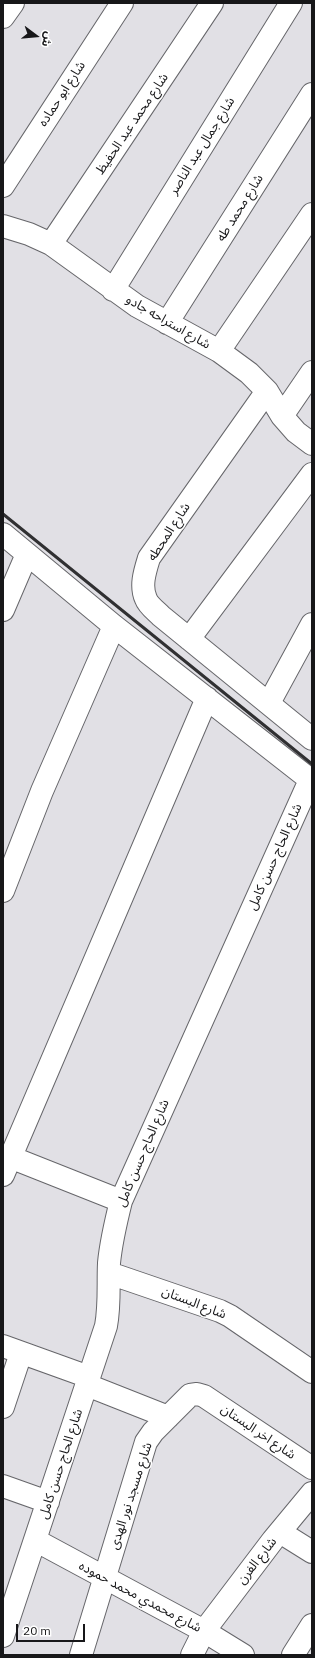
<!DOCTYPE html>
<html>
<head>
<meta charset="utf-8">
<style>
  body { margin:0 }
  #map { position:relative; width:315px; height:1658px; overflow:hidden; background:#e1e0e5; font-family:"IBM Plex Sans","Noto Sans Arabic",sans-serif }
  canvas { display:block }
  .frame { position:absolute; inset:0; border:4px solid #171719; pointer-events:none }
  .north { position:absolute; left:16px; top:16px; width:40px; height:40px; -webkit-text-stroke:3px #fff; paint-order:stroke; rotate:106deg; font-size:11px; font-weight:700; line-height:16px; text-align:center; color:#171719 }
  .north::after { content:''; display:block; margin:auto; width:14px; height:18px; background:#171719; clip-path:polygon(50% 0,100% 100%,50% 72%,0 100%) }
  .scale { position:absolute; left:16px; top:1624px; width:69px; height:18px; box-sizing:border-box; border:2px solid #171719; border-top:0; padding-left:5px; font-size:12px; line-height:14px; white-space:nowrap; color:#171719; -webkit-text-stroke:3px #fff; paint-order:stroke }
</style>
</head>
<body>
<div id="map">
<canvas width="315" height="1658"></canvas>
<div class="frame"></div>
<div class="north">ش</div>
<div class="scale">20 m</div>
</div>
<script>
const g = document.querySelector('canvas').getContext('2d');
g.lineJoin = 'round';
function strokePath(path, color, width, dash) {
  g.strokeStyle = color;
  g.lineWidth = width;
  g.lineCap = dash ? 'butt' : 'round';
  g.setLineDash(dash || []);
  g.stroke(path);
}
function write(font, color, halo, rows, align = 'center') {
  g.font = font + ' "IBM Plex Sans","Noto Sans Arabic",sans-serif';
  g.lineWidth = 3;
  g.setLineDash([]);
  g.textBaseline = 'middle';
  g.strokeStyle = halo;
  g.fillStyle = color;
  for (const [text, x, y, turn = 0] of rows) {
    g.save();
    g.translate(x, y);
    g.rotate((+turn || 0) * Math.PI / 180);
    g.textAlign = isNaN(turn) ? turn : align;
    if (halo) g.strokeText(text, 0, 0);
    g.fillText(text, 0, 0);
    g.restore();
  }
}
const minor = new Path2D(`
  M3,17L13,3
  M3,186L122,3
  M3,226L29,234L51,244L137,306L219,351L249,373L267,391L282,416L296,432L312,444
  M51,244L212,3
  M113,290L291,3
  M167,323L312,94
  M219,351L312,214
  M267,391L149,558C145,571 140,586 146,599C148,605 156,611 161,616L312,739
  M282,416L312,372
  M3,534L114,626L312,781
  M3,610L27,554
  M189,639L312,474
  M269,703L312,624
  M3,891L42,791L114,626
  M10,1157L121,1201
  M3,1175L207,698
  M109,1273L220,1311L230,1316L312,1372
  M3,1346L89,1377
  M87,1385L168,1417
  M3,1407L21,1353
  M3,1486L48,1502
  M280,1532L312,1552
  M35,1540L204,1631L243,1655
  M3,1636L106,1326C110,1305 108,1284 109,1263C111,1242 116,1221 121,1201L310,780
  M81,1655L146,1442L153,1432L190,1395L197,1394L204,1396L312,1468
  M192,1655L204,1631L273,1540L312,1493
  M293,1655L312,1625`);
strokePath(minor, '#66666a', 24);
strokePath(minor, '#fff', 22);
strokePath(new Path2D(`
  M3,514L312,764`), '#303032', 3);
write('13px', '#171719', '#fff', [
  ["شارع ابو حماده",62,94,-57],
  ["شارع محمد عبد الحفيظ",132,124,-56],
  ["شارع جمال عبد الناصر",202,146,-58],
  ["شارع محمد طه",240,208,-58],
  ["شارع استراحه جادو",168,322,30],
  ["شارع المحطه",169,532,-57],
  ["شارع الحاج حسن كامل",275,857,-66],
  ["شارع الحاج حسن كامل",143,1153,-67],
  ["شارع البستان",194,1303,21],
  ["شارع اخر البستان",258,1432,34],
  ["شارع الحاج حسن كامل",61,1464,-72],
  ["شارع مسجد نور الهدى",131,1496,-72],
  ["شارع الفرن",257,1561,-52],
  ["شارع محمدي محمد حموده",140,1597,28]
]);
</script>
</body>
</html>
